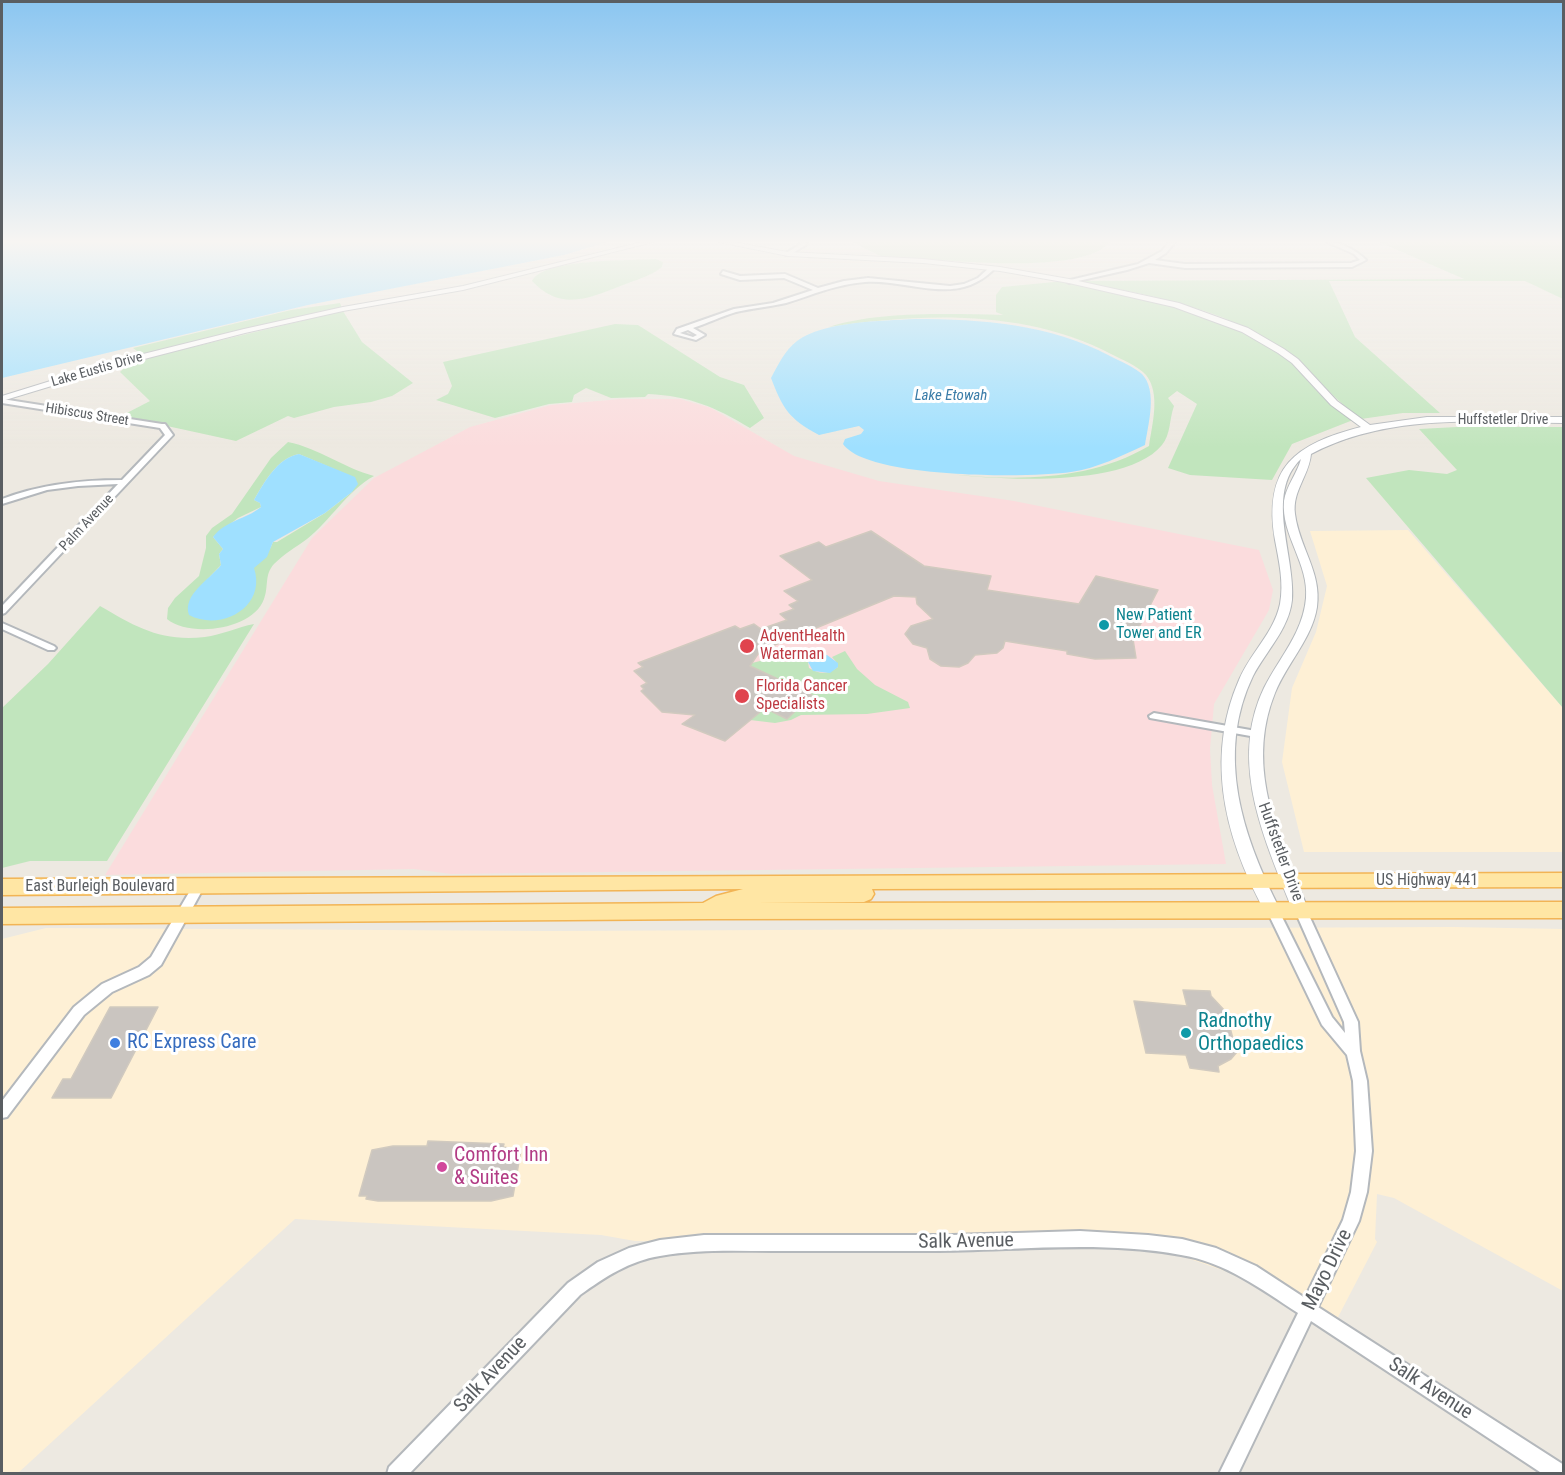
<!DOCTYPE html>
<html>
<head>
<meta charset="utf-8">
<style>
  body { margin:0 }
  #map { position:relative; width:1565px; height:1475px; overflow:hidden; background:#ede9e1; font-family:"Roboto Condensed",sans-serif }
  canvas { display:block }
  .frame { position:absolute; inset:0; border:3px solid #5a5e62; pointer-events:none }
</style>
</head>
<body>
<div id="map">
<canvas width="1565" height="1475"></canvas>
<div class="frame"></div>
</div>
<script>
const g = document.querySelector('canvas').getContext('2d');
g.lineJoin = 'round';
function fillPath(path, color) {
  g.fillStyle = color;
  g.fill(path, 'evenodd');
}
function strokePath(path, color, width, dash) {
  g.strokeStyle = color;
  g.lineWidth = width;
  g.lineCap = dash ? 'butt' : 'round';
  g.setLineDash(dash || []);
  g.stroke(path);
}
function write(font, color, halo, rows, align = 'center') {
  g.font = font + ' "Roboto Condensed",sans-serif';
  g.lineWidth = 6;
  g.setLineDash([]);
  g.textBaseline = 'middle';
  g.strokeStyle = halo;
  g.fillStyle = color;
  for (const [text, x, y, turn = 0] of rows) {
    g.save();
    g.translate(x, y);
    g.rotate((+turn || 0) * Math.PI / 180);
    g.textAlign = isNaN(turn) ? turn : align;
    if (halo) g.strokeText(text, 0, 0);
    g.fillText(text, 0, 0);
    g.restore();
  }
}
fillPath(new Path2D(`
  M1408,530L1563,708V852H1304L1282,762L1292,688L1316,632L1327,586L1310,531Z
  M1453,927L1563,929V1291L1394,1198L1377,1194L1375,1239L1377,1242L1335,1323L1289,1293L1155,1247L635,1241L601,1235L295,1219L18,1473H2V939L46,928L548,931Z`), '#fef0d5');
fillPath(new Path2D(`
  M621,399H680L711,408L794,456L879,481L1014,501L1259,550L1273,590L1269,610L1214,704L1210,749L1212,785L1226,864L451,874L414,869L105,875L312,538L374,478L470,427L551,405Z`), '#fbdcdd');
fillPath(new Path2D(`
  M852,242H1110C1086,273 965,262 927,259C913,258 895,260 881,256C872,253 862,246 852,242Z
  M1379,242H1563V299L1525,281H1329L1355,337L1440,413H1403L1361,419C1344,407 1331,393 1316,379C1296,362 1272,345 1249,331C1210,305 1125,291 1078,281L1464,279Z
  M656,259L663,262L662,267C651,276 636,280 623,285C590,298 561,312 532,281C543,258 630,261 656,259Z
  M1064,281C1140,298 1229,310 1290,361C1302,371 1310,385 1321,395C1331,405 1342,412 1353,420L1292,444L1272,480L1190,475L1168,468L1197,404L1177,391L1168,398L1174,406C1169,420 1171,434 1162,445C1127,488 1000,480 949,474C1017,481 1089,481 1149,446C1152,424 1161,394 1146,375C1138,366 1121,359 1111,354C1025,309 922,313 829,327C877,311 952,314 1003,315L996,312V295L1002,287Z
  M340,303L342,308L142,355L133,348L291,310Z
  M343,311L362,342L413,383L392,396L371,402L334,407L294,418L288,416L236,441L121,416L150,401L120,372L130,362Z
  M615,324L638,325L720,377L744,385L764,418L750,428C715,407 690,396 648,394L645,397L611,398L586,388L574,395L572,402L549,404L495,418L436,400L448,394L452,386L443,362Z
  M1457,427H1563V708L1366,478L1409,470L1447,474L1457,470L1419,429Z
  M288,442C318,448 344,468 374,476C348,490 330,521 307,539C296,547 284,554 274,564C264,575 269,586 264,599C253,630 190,638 167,619L168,608L175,598L199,576L206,548V536L212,528L232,514L271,458ZM299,454L355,478L352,492L325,513L277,542H273C261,574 231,576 201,586L221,565L219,554L223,549L213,537L238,518L261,507L260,503L254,500C264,483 277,458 299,454Z
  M100,606C136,627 161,642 205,637C221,635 238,627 254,624L107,861H30L2,868V708L48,664Z
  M845,651L857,669L875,685L908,702L910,708L867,714L801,715L791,720L775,723L750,720L765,708L787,718L812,695L795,688L796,686L751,668L748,664L768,659L787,662L808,655L813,658L808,662L809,668C820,675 828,674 838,667V664L832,657Z`), '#c1e5bd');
fillPath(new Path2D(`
  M2,242H607L564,255L308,305L2,378Z
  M915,319C982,319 1050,324 1110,356C1120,361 1134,367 1142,374C1158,391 1148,425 1145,445C1121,456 1098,468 1071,472C1030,478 867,479 843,444L845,439L861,434L864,430L859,426L819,435C789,419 783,409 771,378C778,365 785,350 797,341C823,321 883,321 915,319Z
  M299,454L355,477L358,484L352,492L325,513L273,542L267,557L254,568C267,607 221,632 189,615C182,595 210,579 221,565L219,554L223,549L213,537C226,520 245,520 261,507L260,503L254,500C264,483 277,458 299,454Z
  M815,654L827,655L838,663V667L830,673L813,671L808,662L813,658L809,656Z`), '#9fe0ff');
const building = new Path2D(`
  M871,531L924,566L991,576L987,590L1079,604L1096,576L1158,590L1133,639L1136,658L1095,659L1067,654V651L1005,641L1003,648L997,653L975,655L968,663L959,667L941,666L930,659L927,648L913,644L905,634L911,626L933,619L917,604L916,597L894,596L760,651L750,666L812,695L787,719L765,708L725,741L682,724L695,715L662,712L641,691L644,689L641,686L647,683L634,671L643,667L638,663L735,626L740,629L754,624L761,629L787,620L780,614L794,609L789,605L798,601L784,591L812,580L780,556L819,542L826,547Z
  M1183,990L1210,991L1211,996L1226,1012L1233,1039L1229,1046L1237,1052L1231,1059L1218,1066L1219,1072L1190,1068L1186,1055L1146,1053L1134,1001L1187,1006Z
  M110,1007H158L111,1098H52L63,1079H71Z
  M428,1141L504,1144L503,1147L521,1150L513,1196L491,1201H378L366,1199L367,1196H359L372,1150L393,1146H427Z`);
fillPath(building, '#cac5c0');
strokePath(building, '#d1cabf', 1.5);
const minor = new Path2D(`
  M800,242H805L807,244L790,255H786V253L801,244Z
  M1169,242H1175L1166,253L1155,260L1185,264L1351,263L1360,260L1354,254L1327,242C1341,242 1356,250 1366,260L1352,267L1185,268L1149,263L1127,270L1069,283L1066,281L1138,264L1162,251Z
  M990,267L995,268C957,308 911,279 865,282C837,284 812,295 786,303C769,307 752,308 736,312C722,316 708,323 693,328L705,335L696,340L674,334L677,329L734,309L773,303L813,290L784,278L740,280L721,274L723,271L740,276L785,274L818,288L844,281L868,278L950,286L964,284L978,278ZM688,330L697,335L693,337L680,333Z
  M2,399L162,424H165L173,435L5,613L2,614V606L118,484L78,486L47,490L2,504V499C41,484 81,480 122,480L165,435L160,428L2,403Z
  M2,623L54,646L56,648L54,650H48L2,629Z
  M1154,713L1256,731L1261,734L1256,737L1150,718L1149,716Z
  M198,883L202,884L204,887L161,965L149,975L112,992L84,1015L7,1117L2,1118V1101L74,1007L102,984L139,967L151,957L194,884Z
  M1273,906L1277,908L1279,911L1332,1017L1345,1033L1344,1022L1295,911L1297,908L1301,906L1305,908L1307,911L1358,1022L1360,1051L1367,1081L1372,1151L1367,1192L1359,1221L1318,1307L1564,1465V1474H1543L1311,1321L1238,1474H1219L1298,1313C1261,1289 1225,1262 1181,1255C1099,1240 1015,1251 932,1251C879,1251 826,1251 773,1251C736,1251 698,1249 660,1256C629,1261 605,1277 580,1295L409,1474H387L389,1467L568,1283L598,1262L629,1248L660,1240L704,1235H952L1080,1231L1148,1235L1182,1239L1216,1248L1256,1266L1305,1298L1343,1220L1351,1192L1356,1151L1353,1081L1347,1055L1322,1025L1267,911L1269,908Z`);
const tertiary = new Path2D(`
  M642,242H653L463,290L343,311L245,333L121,365L2,401V396L115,361L244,329L343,307L463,286Z
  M719,242H732L788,252L923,259L1000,267L1069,279L1179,303L1248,328L1284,349L1298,359L1337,401L1370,425L1427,417H1564V423C1478,422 1389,413 1311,454C1309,476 1292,491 1295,514C1299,547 1322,572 1317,607C1312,639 1287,663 1275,693C1244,770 1280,839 1309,911L1307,915L1301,917L1295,915L1293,911C1265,840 1228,763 1264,688C1279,658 1303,633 1306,598C1309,564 1281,535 1284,501C1286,486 1297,474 1301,459C1264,494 1296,557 1292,600C1289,629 1266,651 1253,676C1215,755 1243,838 1281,911L1279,915L1273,917L1267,915C1226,842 1204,760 1239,680C1250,653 1274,633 1280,604C1284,583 1279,561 1275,540C1263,467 1295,444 1361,427L1331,405L1292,363L1278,353L1242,332L1174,307L1069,283L1000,271L923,263L788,256Z`);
const primary = new Path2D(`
  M1564,873V887L872,889L874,894L871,899L864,902L757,903L1564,902V918L708,919L2,924V908L703,903L716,896L743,889L2,895V879Z`);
strokePath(minor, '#b4b8bc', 4);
strokePath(tertiary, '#b4b8bc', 2);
strokePath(primary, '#f2b455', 3);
fillPath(minor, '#fff');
fillPath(tertiary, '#fff');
fillPath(primary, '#ffe6a4');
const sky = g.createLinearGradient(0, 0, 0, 448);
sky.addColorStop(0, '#8bc6f1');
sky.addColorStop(0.54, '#f7f5f2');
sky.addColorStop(1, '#f7f5f200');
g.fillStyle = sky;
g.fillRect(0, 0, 1565, 448);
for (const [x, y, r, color] of [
  [1104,625,6,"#0f9aa8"],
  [747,646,8,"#e0444e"],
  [742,696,8,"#e0444e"],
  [1186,1033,6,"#0f9aa8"],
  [115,1043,6,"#3f7fe0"],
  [442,1167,6,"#d1479c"]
]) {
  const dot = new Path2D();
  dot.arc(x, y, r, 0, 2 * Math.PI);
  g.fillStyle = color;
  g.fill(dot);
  strokePath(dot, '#fff', 2);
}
write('14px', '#5a5e62', '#fff', [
  ["Lake Eustis Drive",97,370,-16],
  ["Hibiscus Street",87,415,9],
  ["Huffstetler Drive",1503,420],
  ["Palm Avenue",87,523,-47]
]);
write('italic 15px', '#3a7ca8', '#fff', [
  ["Lake Etowah",951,396]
]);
write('16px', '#0d838f', '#fff', [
  ["New Patient",1116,616],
  ["Tower and ER",1116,634]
], 'left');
write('16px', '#be3a42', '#fff', [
  ["AdventHealth",760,637],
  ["Waterman",760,655],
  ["Florida Cancer",756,687],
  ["Specialists",756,705]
], 'left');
write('16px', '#5a5e62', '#fff', [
  ["Huffstetler Drive",1280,852,70],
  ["US Highway 441",1427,881],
  ["East Burleigh Boulevard",100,887]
]);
write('20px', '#0d838f', '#fff', [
  ["Radnothy",1198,1022],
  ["Orthopaedics",1198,1045]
], 'left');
write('20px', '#366cbe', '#fff', [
  ["RC Express Care",127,1043]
], 'left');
write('20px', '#b23c85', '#fff', [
  ["Comfort Inn",454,1156],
  ["& Suites",454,1179]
], 'left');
write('20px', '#5a5e62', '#fff', [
  ["Salk Avenue",966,1242,-1],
  ["Mayo Drive",1328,1270,-64],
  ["Salk Avenue",491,1375,-47],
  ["Salk Avenue",1430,1389,33]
]);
</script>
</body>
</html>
